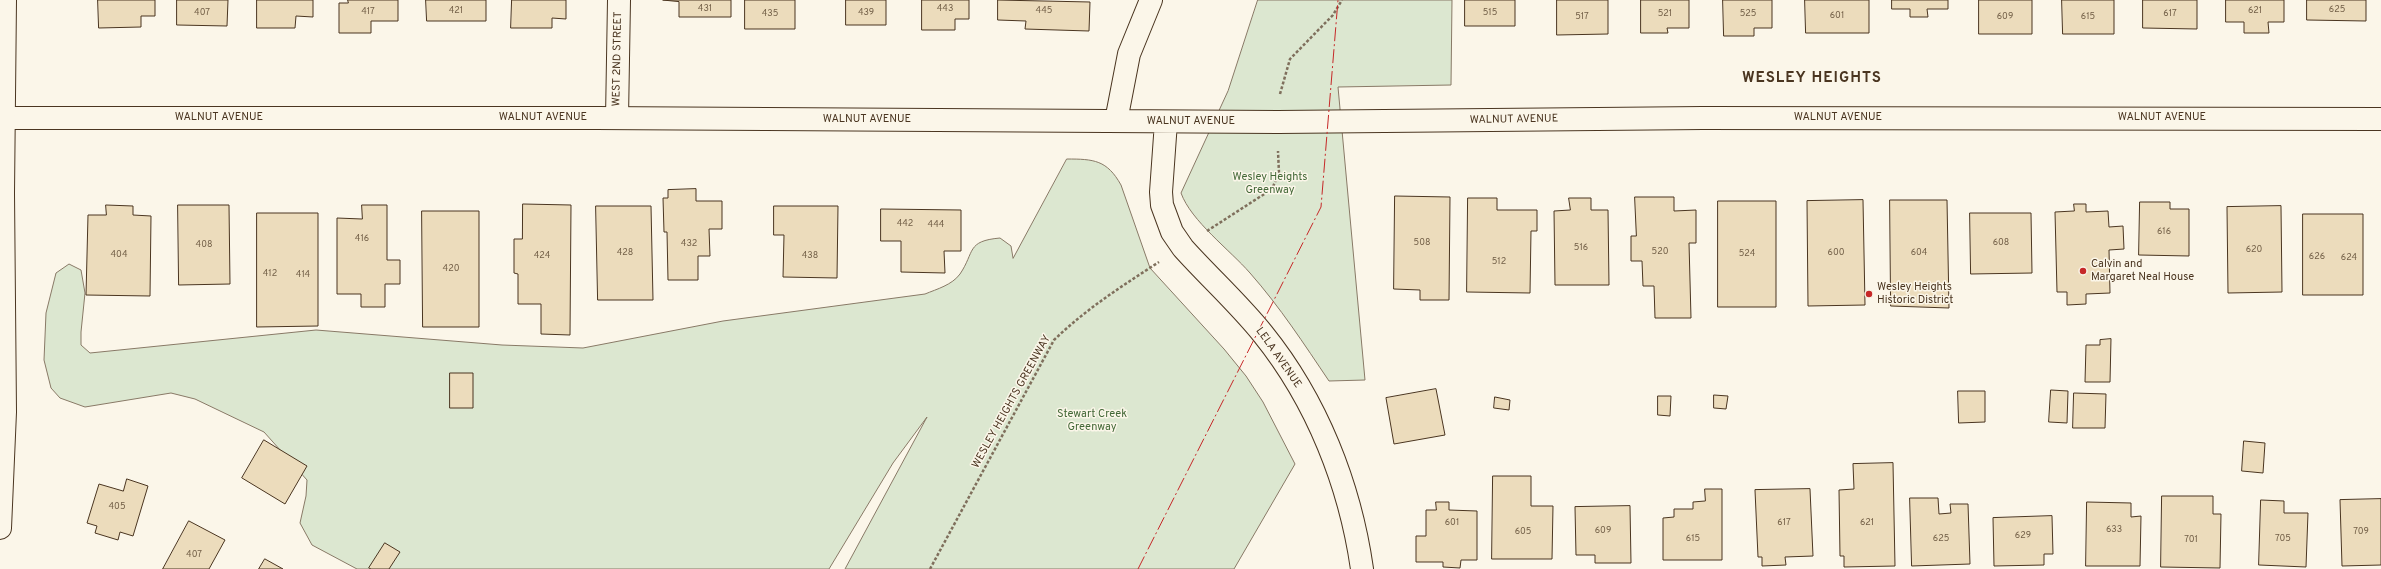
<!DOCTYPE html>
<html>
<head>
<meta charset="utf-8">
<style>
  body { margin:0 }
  canvas { display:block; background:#fbf6e9 }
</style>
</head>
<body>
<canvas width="2381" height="569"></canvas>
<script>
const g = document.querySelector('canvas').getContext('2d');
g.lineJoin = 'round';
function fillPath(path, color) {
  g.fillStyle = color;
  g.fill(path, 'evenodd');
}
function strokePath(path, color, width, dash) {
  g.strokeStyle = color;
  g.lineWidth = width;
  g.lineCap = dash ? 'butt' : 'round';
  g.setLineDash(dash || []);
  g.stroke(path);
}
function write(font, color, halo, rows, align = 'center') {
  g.font = font + ' Overpass,sans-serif';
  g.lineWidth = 3;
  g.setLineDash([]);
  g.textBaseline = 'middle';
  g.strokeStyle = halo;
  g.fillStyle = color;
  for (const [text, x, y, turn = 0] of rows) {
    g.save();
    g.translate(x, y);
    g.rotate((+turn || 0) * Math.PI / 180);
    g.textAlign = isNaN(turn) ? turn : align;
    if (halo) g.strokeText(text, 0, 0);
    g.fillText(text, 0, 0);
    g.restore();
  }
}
const green = new Path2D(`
  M1258,0H1452L1451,85L1338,87L1365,380L1329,381C1304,344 1280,307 1250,273C1230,250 1191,221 1181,193L1228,91Z
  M1067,159C1094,159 1107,160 1121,185L1150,268L1224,349L1246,376L1263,402L1295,464L1234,569H845L927,417L893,463L829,569H357L312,545L300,523L306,496L307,480L264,432L195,399L171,393L85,407L60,398L51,388L44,360L46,313L56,273L69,264L81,270L85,293L81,332V345L90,353L316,330L502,345L583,348L723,321L925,294C937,289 952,285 960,274C975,252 966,241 1000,238L1011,246L1013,258Z`);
fillPath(green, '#dce7d0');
strokePath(green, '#887966', 1);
const building = new Path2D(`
  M98,0H155V16H141V27L99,28Z
  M177,0H228L227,26L177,25Z
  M257,0H313V17L296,16L295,28H257Z
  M348,0H398V21H371V33H339V3H348Z
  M426,0H486V21H427Z
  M512,0H566V19L552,18V28H511Z
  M663,0H731V17H679V2Z
  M745,0H795V29H745Z
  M846,0H886V25H846Z
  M922,0H969V19H955V30H922Z
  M998,0L1090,2L1089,31L1025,29L1026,21L998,20Z
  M1465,0H1515V26H1465Z
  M1557,0H1608V34L1557,35Z
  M1641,0H1689V28H1667L1668,33H1641Z
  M1723,0H1772V28H1754V36H1724Z
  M1805,0H1869V33H1806Z
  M1892,0H1948V9H1927L1928,17H1910V9H1892Z
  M1979,0H2032V34H1979Z
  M2062,0H2114V34H2063Z
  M2143,0H2197V29L2143,28Z
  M2226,0H2284V22H2268L2269,33H2244V22H2226Z
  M2307,0H2366V21L2307,20Z
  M696,189V201H722V229H709L710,256H698V280H668L667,232H664L663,198H668V190Z
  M1395,196L1450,197L1449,300H1420V290L1394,289Z
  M1635,197H1674V211L1696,210V243H1689L1691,318H1655L1654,286H1643L1642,261H1631V236H1636Z
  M1468,198H1497V210H1537V231H1531L1530,293L1467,292Z
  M1569,198H1591V210H1608L1609,285H1555L1554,211L1570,210Z
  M1863,200L1865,305L1808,306L1807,201Z
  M1890,200H1947L1949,308L1891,306Z
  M1718,201H1776V307H1718Z
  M2140,202H2170V209H2189V256L2139,255Z
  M523,204L571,205L570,335L541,334V304H518V274L514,273V239H522Z
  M2074,204H2086V212L2108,211L2109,227L2123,226L2124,249L2109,250L2110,293L2086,294V304L2067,305V292H2057L2055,212L2074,211Z
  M106,205L133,206V215L151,216L150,296L86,295L88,215H106Z
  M178,205H229L230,284L179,285Z
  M362,205H387V260H400V284H385V307H361V294H337V218L362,219Z
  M596,206H651L653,300H598Z
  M774,206H838L837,278L783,277L784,235H774Z
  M2281,206L2282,292L2228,293L2227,207Z
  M881,209L961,210V251H944L945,273L901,272V241H881Z
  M422,211H479V327H423Z
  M257,213H318V326L257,327Z
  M1970,213H2031L2032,273L1971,274Z
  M2303,214H2363V295H2303Z
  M2111,339L2110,382H2085L2086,345H2100V340Z
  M450,373H473V408H450Z
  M1436,389L1445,435L1394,444L1386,398Z
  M2051,390L2068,391L2067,423L2049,422Z
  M1958,391H1985V422L1959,423Z
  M2074,393L2106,394L2105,428H2073Z
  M1714,395L1728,396L1726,409L1714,408Z
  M1658,396H1671L1670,416L1658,415Z
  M1495,397L1510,400L1509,410L1494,408Z
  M264,440L307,466L285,504L242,478Z
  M2244,441L2265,443L2263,473L2242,471Z
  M1893,463L1895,566L1844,567V556H1840L1839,490L1854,489L1853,464Z
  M1493,476H1531V506H1553L1552,559H1492Z
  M127,479L148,486L133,536L120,532L118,540L95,533L97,526L87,523L99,484L123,491Z
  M1705,489H1722V560H1663V518L1674,517V509H1693V502L1705,501Z
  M1810,489L1813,556L1785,557L1786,565L1762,566V557H1758L1755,490Z
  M2162,496H2213V514H2221L2220,568L2161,567Z
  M1910,498H1938L1939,514L1951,513L1950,504H1968L1970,564L1912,566Z
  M2381,499V565L2342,566L2340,500Z
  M2261,500L2284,501V513H2308L2306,567L2259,565Z
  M1436,502H1449V510L1477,511V560H1461L1460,568L1443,567V562H1416V536H1426V510H1436Z
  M2087,502L2131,503V517L2141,516L2140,566H2086Z
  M1630,506L1631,563H1595V555H1576L1575,507Z
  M2052,516L2053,554H2044V565L1994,566L1993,518Z
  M189,521L225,540L209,569H163Z
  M385,543L400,552L389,569H371L369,568Z
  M265,559L283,569H259Z`);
fillPath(building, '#ecdcbc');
strokePath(building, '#4a3520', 1);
const minor = new Path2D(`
  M0,118H596L1278,122L1703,118L2381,119
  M617,118L619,0
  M1116,121L1129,54L1151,0
  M1166,122L1161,192L1162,205L1172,232L1183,248C1209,277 1239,304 1263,334C1317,401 1350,485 1362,569`);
const major = new Path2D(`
  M0,528L5,412L3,193L5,0`);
strokePath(minor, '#4a3520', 24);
strokePath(major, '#4a3520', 24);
strokePath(new Path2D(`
  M1280,94L1290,59L1333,15L1342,0
  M1207,231L1272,189L1279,173L1278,151
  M930,569L1054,340C1086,309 1122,286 1159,262`), '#7f6f5c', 2.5, [3, 2]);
strokePath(minor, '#fbf6e9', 22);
strokePath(major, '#fbf6e9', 22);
strokePath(new Path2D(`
  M1138,569L1321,207L1338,0`), '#c62828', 1, [14, 3, 2, 3]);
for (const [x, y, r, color] of [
  [2083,271,4,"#c62828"],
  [1869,294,4,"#c62828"]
]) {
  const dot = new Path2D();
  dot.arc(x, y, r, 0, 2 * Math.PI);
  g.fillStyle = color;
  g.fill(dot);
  strokePath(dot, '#fbf6e9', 1.5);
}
write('9px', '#725f47', null, [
  ["431",705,9],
  ["443",945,9],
  ["625",2337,10],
  ["421",456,11],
  ["445",1044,11],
  ["621",2255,11],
  ["417",368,12],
  ["407",202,13],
  ["439",866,13],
  ["515",1490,13],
  ["435",770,14],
  ["521",1665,14],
  ["525",1748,14],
  ["617",2170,14],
  ["601",1837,16],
  ["517",1582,17],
  ["609",2005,17],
  ["615",2088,17],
  ["442",905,224],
  ["444",936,225],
  ["616",2164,232],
  ["416",362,239],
  ["508",1422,243],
  ["608",2001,243],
  ["432",689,244],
  ["408",204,245],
  ["516",1581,248],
  ["620",2254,250],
  ["520",1660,252],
  ["428",625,253],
  ["600",1836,253],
  ["604",1919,253],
  ["524",1747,254],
  ["404",119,255],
  ["424",542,256],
  ["438",810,256],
  ["626",2317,257],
  ["624",2349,258],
  ["512",1499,262],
  ["420",451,269],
  ["412",270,274],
  ["414",303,275],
  ["405",117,507],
  ["601",1452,523],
  ["617",1784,523],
  ["621",1867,523],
  ["633",2114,530],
  ["609",1603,531],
  ["605",1523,532],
  ["709",2361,532],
  ["629",2023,536],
  ["615",1693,539],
  ["625",1941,539],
  ["705",2283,539],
  ["701",2191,540],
  ["407",194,555]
]);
write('11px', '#4a3520', '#fbf6e9', [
  ["WEST 2ND STREET",618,59,-89],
  ["WALNUT AVENUE",219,118],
  ["WALNUT AVENUE",543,118],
  ["WALNUT AVENUE",1838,118],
  ["WALNUT AVENUE",2162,118],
  ["WALNUT AVENUE",867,120],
  ["WALNUT AVENUE",1514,120,-1],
  ["WALNUT AVENUE",1191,122],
  ["LELA AVENUE",1278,358,55],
  ["WESLEY HEIGHTS GREENWAY",1012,402,-61]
]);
write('11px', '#436837', '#fbf6e9', [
  ["Wesley Heights",1270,178],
  ["Greenway",1270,191],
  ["Stewart Creek",1092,415],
  ["Greenway",1092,428]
]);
write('11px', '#4a3520', '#fbf6e9', [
  ["Calvin and",2091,265],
  ["Margaret Neal House",2091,278],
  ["Wesley Heights",1877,288],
  ["Historic District",1877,301]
], 'left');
g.letterSpacing = '1px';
write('bold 15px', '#4a3520', '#fbf6e9', [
  ["WESLEY HEIGHTS",1812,79]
]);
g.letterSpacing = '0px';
</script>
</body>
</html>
